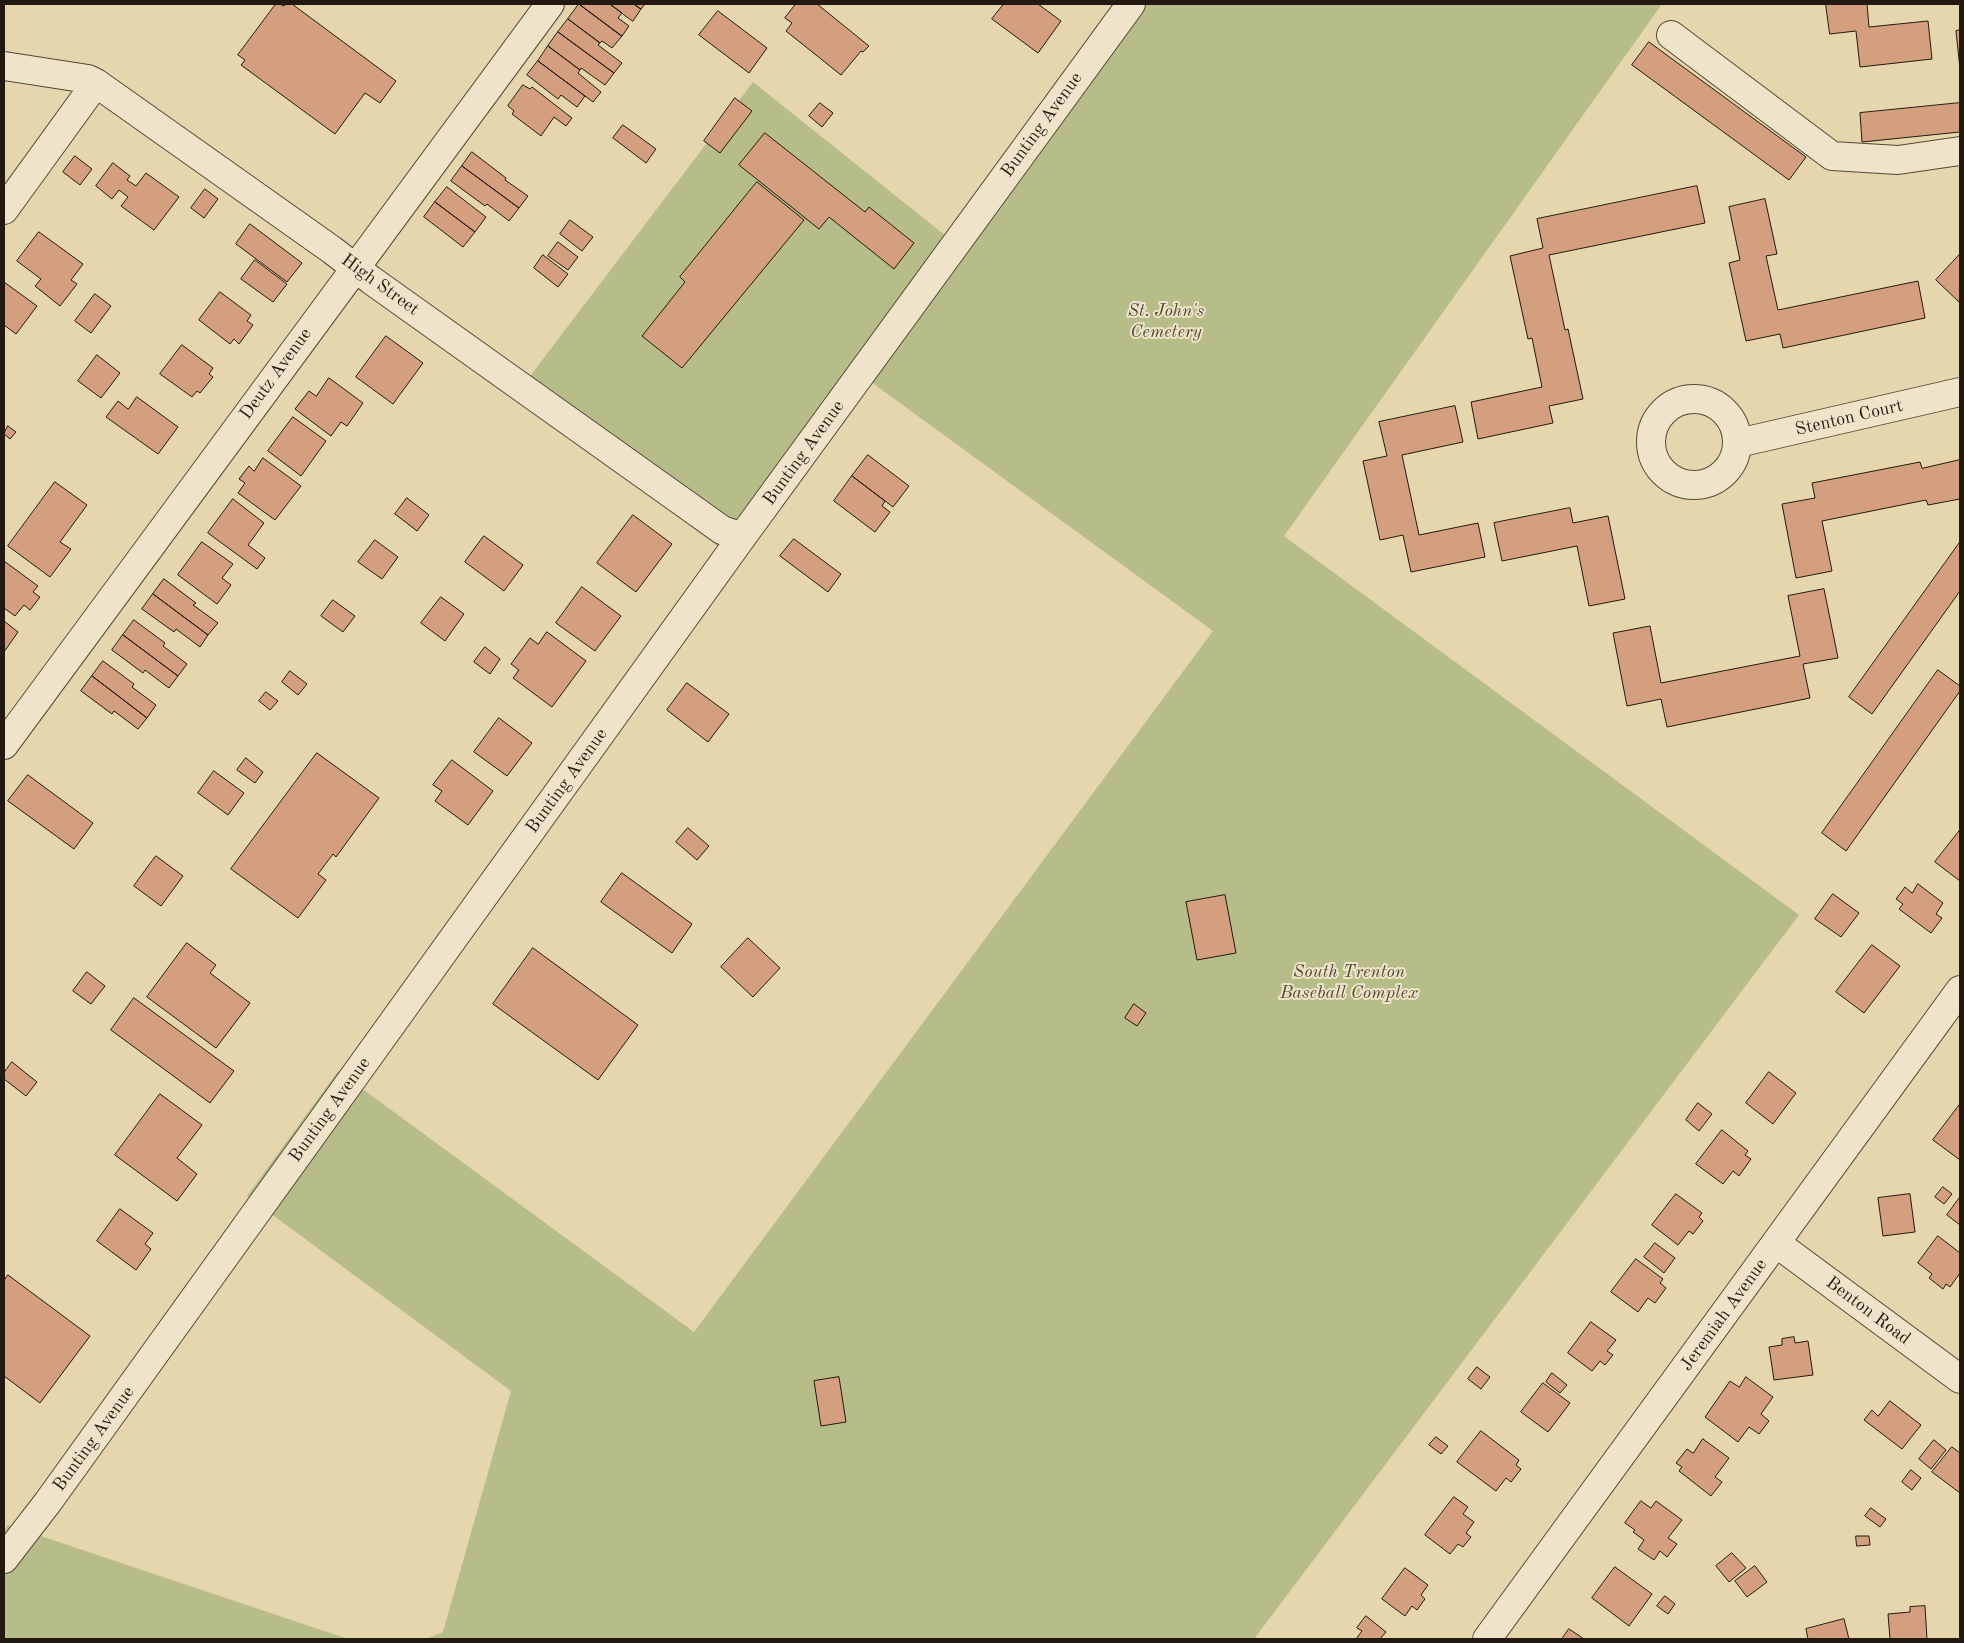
<!DOCTYPE html>
<html>
<head>
<meta charset="utf-8">
<style>
  body { margin:0 }
  #map { position:relative; width:1964px; height:1643px; overflow:hidden; background:#e6d6ae; font-family:"Old Standard TT",serif }
  canvas { display:block }
  .frame { position:absolute; inset:0; border:5px solid #231910; pointer-events:none }
</style>
</head>
<body>
<div id="map">
<canvas width="1964" height="1643"></canvas>
<div class="frame"></div>
</div>
<script>
const g = document.querySelector('canvas').getContext('2d');
g.lineJoin = 'round';
function fillPath(path, color) {
  g.fillStyle = color;
  g.fill(path, 'evenodd');
}
function strokePath(path, color, width, dash) {
  g.strokeStyle = color;
  g.lineWidth = width;
  g.lineCap = dash ? 'butt' : 'round';
  g.setLineDash(dash || []);
  g.stroke(path);
}
function write(font, color, halo, rows, align = 'center') {
  g.font = font + ' "Old Standard TT",serif';
  g.lineWidth = 4;
  g.setLineDash([]);
  g.textBaseline = 'middle';
  g.strokeStyle = halo;
  g.fillStyle = color;
  for (const [text, x, y, turn = 0] of rows) {
    g.save();
    g.translate(x, y);
    g.rotate((+turn || 0) * Math.PI / 180);
    g.textAlign = isNaN(turn) ? turn : align;
    if (halo) g.strokeText(text, 0, 0);
    g.fillText(text, 0, 0);
    g.restore();
  }
}
fillPath(new Path2D(`
  M1124,4H1662L1284,536L1799,915L1254,1639H426L443,1632L511,1391L247,1196L338,1071L694,1332L1213,631L856,371L724,551L515,396L753,82L951,240Z
  M8,1525L348,1639H4V1531Z`), '#b7bd89');
const building = new Path2D(`
  M276,4H280L284,6L286,4H292L396,81L380,103L365,93L335,134L241,65L245,60L238,55Z
  M579,4L622,36L612,48L602,41L600,43L568,19Z
  M579,4H610L622,13L618,18L629,26L622,36Z
  M610,4H634L641,9L633,21Z
  M634,4H645L641,9Z
  M796,4H817L869,46L863,52L861,51L841,75L786,31L792,23L785,18Z
  M1004,4H1038L1061,21L1038,53L992,19Z
  M1826,4H1867L1869,27L1928,21L1932,59L1860,67L1856,31L1830,34Z
  M718,11L767,48L749,73L699,35Z
  M568,19L600,43L598,45L622,63L614,73L558,32Z
  M1960,30V69L1956,31Z
  M558,32L614,73L605,85L581,68L580,70L548,46Z
  M1649,42L1806,157L1789,180L1632,65Z
  M548,46L580,70L578,73L601,92L593,102L538,61Z
  M538,61L585,96L577,107L561,95L558,99L527,75Z
  M523,85L530,89L532,87L572,118L566,126L554,117L541,136L512,114L514,111L508,106Z
  M735,98L752,111L720,153L704,141Z
  M820,103L833,113L822,127L809,116Z
  M1960,103V132L1862,142L1860,113Z
  M623,125L656,149L646,163L613,138Z
  M765,133L865,212L869,207L914,243L894,269L829,217L819,229L739,165Z
  M472,152L506,178L505,180L528,196L519,208L462,166Z
  M75,156L92,169L80,185L63,172Z
  M113,163L130,176L127,180L136,186L146,173L179,197L154,230L121,206L128,197L119,190L112,199L96,186Z
  M462,166L519,208L509,221L487,204L485,206L451,181Z
  M757,182L804,220L682,368L642,336L685,282L680,277Z
  M1697,186L1705,223L1549,255L1565,330L1568,329L1583,399L1549,406L1553,423L1478,439L1471,402L1542,387L1532,338L1528,339L1510,256L1543,248L1537,219Z
  M447,187L486,217L475,232L435,202Z
  M205,189L218,199L204,218L191,208Z
  M1765,199L1777,254L1766,256L1778,310L1918,281L1925,318L1783,348L1780,334L1746,341L1729,263L1740,260L1729,207Z
  M435,202L475,232L463,247L424,217Z
  M570,220L593,237L582,251L560,234Z
  M250,224L302,263L287,282L236,244Z
  M39,232L83,264L71,280L77,284L60,306L35,286L41,279L17,261Z
  M558,242L578,257L568,270L548,256Z
  M1960,254V303L1936,280Z
  M543,255L568,274L558,287L534,268Z
  M255,260L287,284L273,302L241,279Z
  M4,282L37,306L16,334L4,325Z
  M220,292L251,315L247,321L253,325L239,344L234,339L230,344L199,320Z
  M95,294L111,306L91,333L75,321Z
  M386,336L423,363L393,404L356,377Z
  M182,345L213,368L209,374L213,377L200,393L197,391L192,397L160,374Z
  M97,355L120,373L101,398L78,381Z
  M329,378L363,403L347,426L341,422L331,436L295,409L309,391L316,396Z
  M137,397L178,427L158,454L106,417L118,401L128,409Z
  M1455,406L1463,442L1402,455L1419,535L1478,523L1485,557L1411,572L1403,535L1380,540L1363,461L1387,456L1379,422Z
  M293,417L326,441L301,476L268,451Z
  M8,426L16,432L10,439L4,434Z
  M868,455L909,486L893,507L852,476Z
  M263,458L301,486L275,520L238,493L245,483L239,479L249,466L254,471Z
  M1960,460V499L1928,505L1926,500L1822,521L1832,571L1796,578L1782,504L1815,498L1812,483L1920,462L1922,468Z
  M852,476L885,501L882,506L890,512L875,532L834,501Z
  M55,482L87,505L60,542L71,549L50,577L8,546Z
  M407,498L429,515L417,531L395,514Z
  M233,499L264,523L248,545L265,558L257,569L208,533Z
  M1570,508L1573,523L1608,516L1625,599L1589,606L1577,546L1502,561L1494,523Z
  M633,515L672,544L636,592L597,563Z
  M484,536L523,565L504,591L465,562Z
  M794,539L841,574L828,592L780,556Z
  M375,540L398,557L382,579L358,562Z
  M202,542L233,564L222,578L231,585L217,604L178,575Z
  M1960,542V591L1872,714L1849,697Z
  M4,561L38,586L33,592L40,597L30,610L24,605L15,616L4,608Z
  M164,579L196,603L193,605L218,623L208,635L153,594Z
  M582,587L621,616L595,651L556,623Z
  M1824,589L1838,658L1803,664L1810,698L1667,727L1661,699L1627,706L1613,633L1650,626L1661,683L1800,656L1788,596Z
  M153,594L208,635L200,647L176,629L174,632L142,609Z
  M441,597L464,614L445,641L421,623Z
  M333,600L355,616L343,632L321,616Z
  M134,620L165,643L163,646L187,664L178,676L123,635Z
  M4,621L18,632L4,652Z
  M547,632L586,661L552,707L513,678L519,670L511,664L530,638L538,644Z
  M123,635L178,676L169,688L145,670L143,673L112,650Z
  M485,647L500,659L490,674L474,662Z
  M103,661L134,684L132,687L156,705L147,718L92,676Z
  M1938,670L1960,686V691L1846,851L1822,833Z
  M290,671L307,684L298,695L282,682Z
  M92,676L147,718L138,729L114,711L112,714L81,691Z
  M687,683L729,714L708,742L667,710Z
  M266,692L278,701L270,710L259,701Z
  M499,718L532,743L507,776L474,752Z
  M317,753L379,798L336,857L333,854L318,874L326,880L298,918L231,869Z
  M246,758L263,772L255,783L237,770Z
  M452,760L493,791L468,825L435,801L442,791L433,785Z
  M214,771L244,793L228,815L198,793Z
  M28,775L93,823L74,849L8,801Z
  M688,828L709,846L697,860L676,842Z
  M1960,830V881L1935,862Z
  M156,856L183,876L161,906L134,886Z
  M622,873L692,924L672,953L601,902Z
  M1918,884L1943,903L1936,914L1942,918L1931,933L1899,909L1903,904L1896,899L1905,887L1912,893Z
  M1833,894L1859,913L1841,937L1815,919Z
  M1225,895L1236,953L1197,960L1186,902Z
  M748,938L780,968L753,997L721,967Z
  M187,943L216,965L210,973L250,1003L216,1048L147,997Z
  M1872,945L1900,966L1864,1013L1836,992Z
  M533,948L638,1025L598,1080L493,1004Z
  M87,972L105,986L91,1004L73,991Z
  M134,998L234,1071L210,1103L111,1030Z
  M1134,1004L1146,1013L1137,1026L1125,1018Z
  M12,1062L37,1082L26,1096L4,1079V1073Z
  M1769,1072L1796,1093L1773,1124L1746,1103Z
  M160,1094L202,1125L177,1158L197,1174L177,1201L115,1155Z
  M1698,1103L1712,1114L1699,1131L1686,1120Z
  M1960,1104V1160L1933,1140Z
  M1722,1130L1748,1151L1745,1155L1751,1159L1739,1176L1733,1171L1723,1184L1696,1164Z
  M1943,1187L1952,1194L1944,1204L1935,1197Z
  M1676,1194L1702,1213L1699,1217L1703,1221L1693,1234L1689,1231L1678,1245L1652,1225Z
  M1910,1194L1915,1232L1883,1236L1878,1198Z
  M1960,1197V1225L1947,1215Z
  M120,1209L153,1233L145,1244L151,1249L136,1270L97,1241Z
  M1938,1236L1960,1253V1273L1950,1287L1946,1284L1943,1289L1929,1278L1932,1274L1918,1263Z
  M1655,1243L1675,1258L1664,1273L1644,1257Z
  M1636,1259L1663,1279L1660,1283L1666,1288L1655,1303L1648,1298L1638,1312L1611,1292Z
  M8,1275L90,1336L40,1403L4,1376V1281Z
  M1591,1322L1616,1340L1607,1351L1613,1355L1605,1365L1600,1361L1592,1371L1568,1353Z
  M1794,1337L1795,1343L1808,1341L1813,1375L1774,1380L1769,1347L1782,1345V1339Z
  M1477,1367L1490,1377L1481,1389L1468,1379Z
  M1552,1373L1567,1385L1560,1393L1546,1382Z
  M839,1377L846,1422L821,1426L814,1381Z
  M1746,1377L1773,1397L1761,1414L1769,1421L1759,1434L1749,1427L1738,1442L1705,1417L1730,1381L1739,1387Z
  M1543,1383L1570,1403L1548,1432L1521,1412Z
  M1890,1401L1921,1425L1902,1449L1864,1420L1872,1410L1878,1416Z
  M1481,1431L1519,1460L1516,1465L1521,1469L1511,1482L1506,1478L1496,1491L1457,1462Z
  M1436,1437L1448,1446L1441,1454L1429,1445Z
  M1703,1439L1729,1458L1715,1477L1722,1482L1711,1496L1679,1471L1682,1467L1676,1463L1687,1449L1693,1453Z
  M1934,1440L1946,1450L1931,1469L1919,1459Z
  M1952,1447L1960,1453V1493L1932,1472Z
  M1911,1470L1921,1478L1912,1490L1902,1482Z
  M1454,1497L1468,1507L1463,1514L1474,1522L1466,1533L1471,1537L1463,1547L1458,1544L1450,1554L1425,1535Z
  M1641,1501L1651,1508L1656,1501L1682,1520L1668,1538L1677,1544L1667,1557L1660,1551L1654,1560L1638,1549L1644,1540L1633,1532L1635,1530L1625,1523Z
  M1871,1508L1886,1519L1880,1527L1865,1516Z
  M1856,1536H1869L1870,1545L1857,1546Z
  M1732,1553L1746,1568L1729,1582L1716,1566Z
  M1755,1566L1767,1582L1747,1597L1735,1581Z
  M1615,1567L1652,1594L1629,1626L1592,1598Z
  M1405,1568L1428,1585L1421,1595L1425,1599L1417,1610L1412,1606L1405,1616L1382,1599Z
  M1665,1596L1675,1604L1668,1614L1657,1606Z
  M1925,1606L1927,1639H1890L1888,1614L1910,1612V1607Z
  M1366,1616L1386,1632L1380,1639H1356L1362,1631L1357,1628Z
  M1844,1619L1849,1639H1808L1806,1629Z
  M1569,1629L1584,1639H1562Z`);
fillPath(building, '#d39f7f');
strokePath(building, '#231910', 1);
const street = new Path2D(`
  M1671,35L1832,156L1898,160L1960,151
  M4,66L88,79L96,83L332,250L371,280L722,530L742,537
  M4,210L96,83
  M1651 442a43 43 0 1 1 86 0a43 43 0 1 1-86 0Z
  M1738,443L1960,392
  M4,745L550,4
  M1776,1243L1960,1379
  M4,1559L48,1502L742,537L1131,4
  M1487,1639L1960,990`);
strokePath(street, '#544838', 30);
strokePath(street, '#efe4ca', 28);
write('18px', '#231910', '#efe4ca', [
  ["Bunting Avenue",1042,125,-54],
  ["High Street",380,285,36],
  ["Deutz Avenue",276,374,-54],
  ["Stenton Court",1849,418,-13],
  ["Bunting Avenue",804,453,-54],
  ["Bunting Avenue",567,781,-54],
  ["Bunting Avenue",330,1110,-54],
  ["Benton Road",1868,1311,37],
  ["Jeremiah Avenue",1724,1315,-54],
  ["Bunting Avenue",94,1439,-54]
]);
write('italic 18px', '#4f4a34', '#efe4ca', [
  ["St. John's",1166,311],
  ["Cemetery",1166,332],
  ["South Trenton",1349,972],
  ["Baseball Complex",1349,993]
]);
</script>
</body>
</html>
